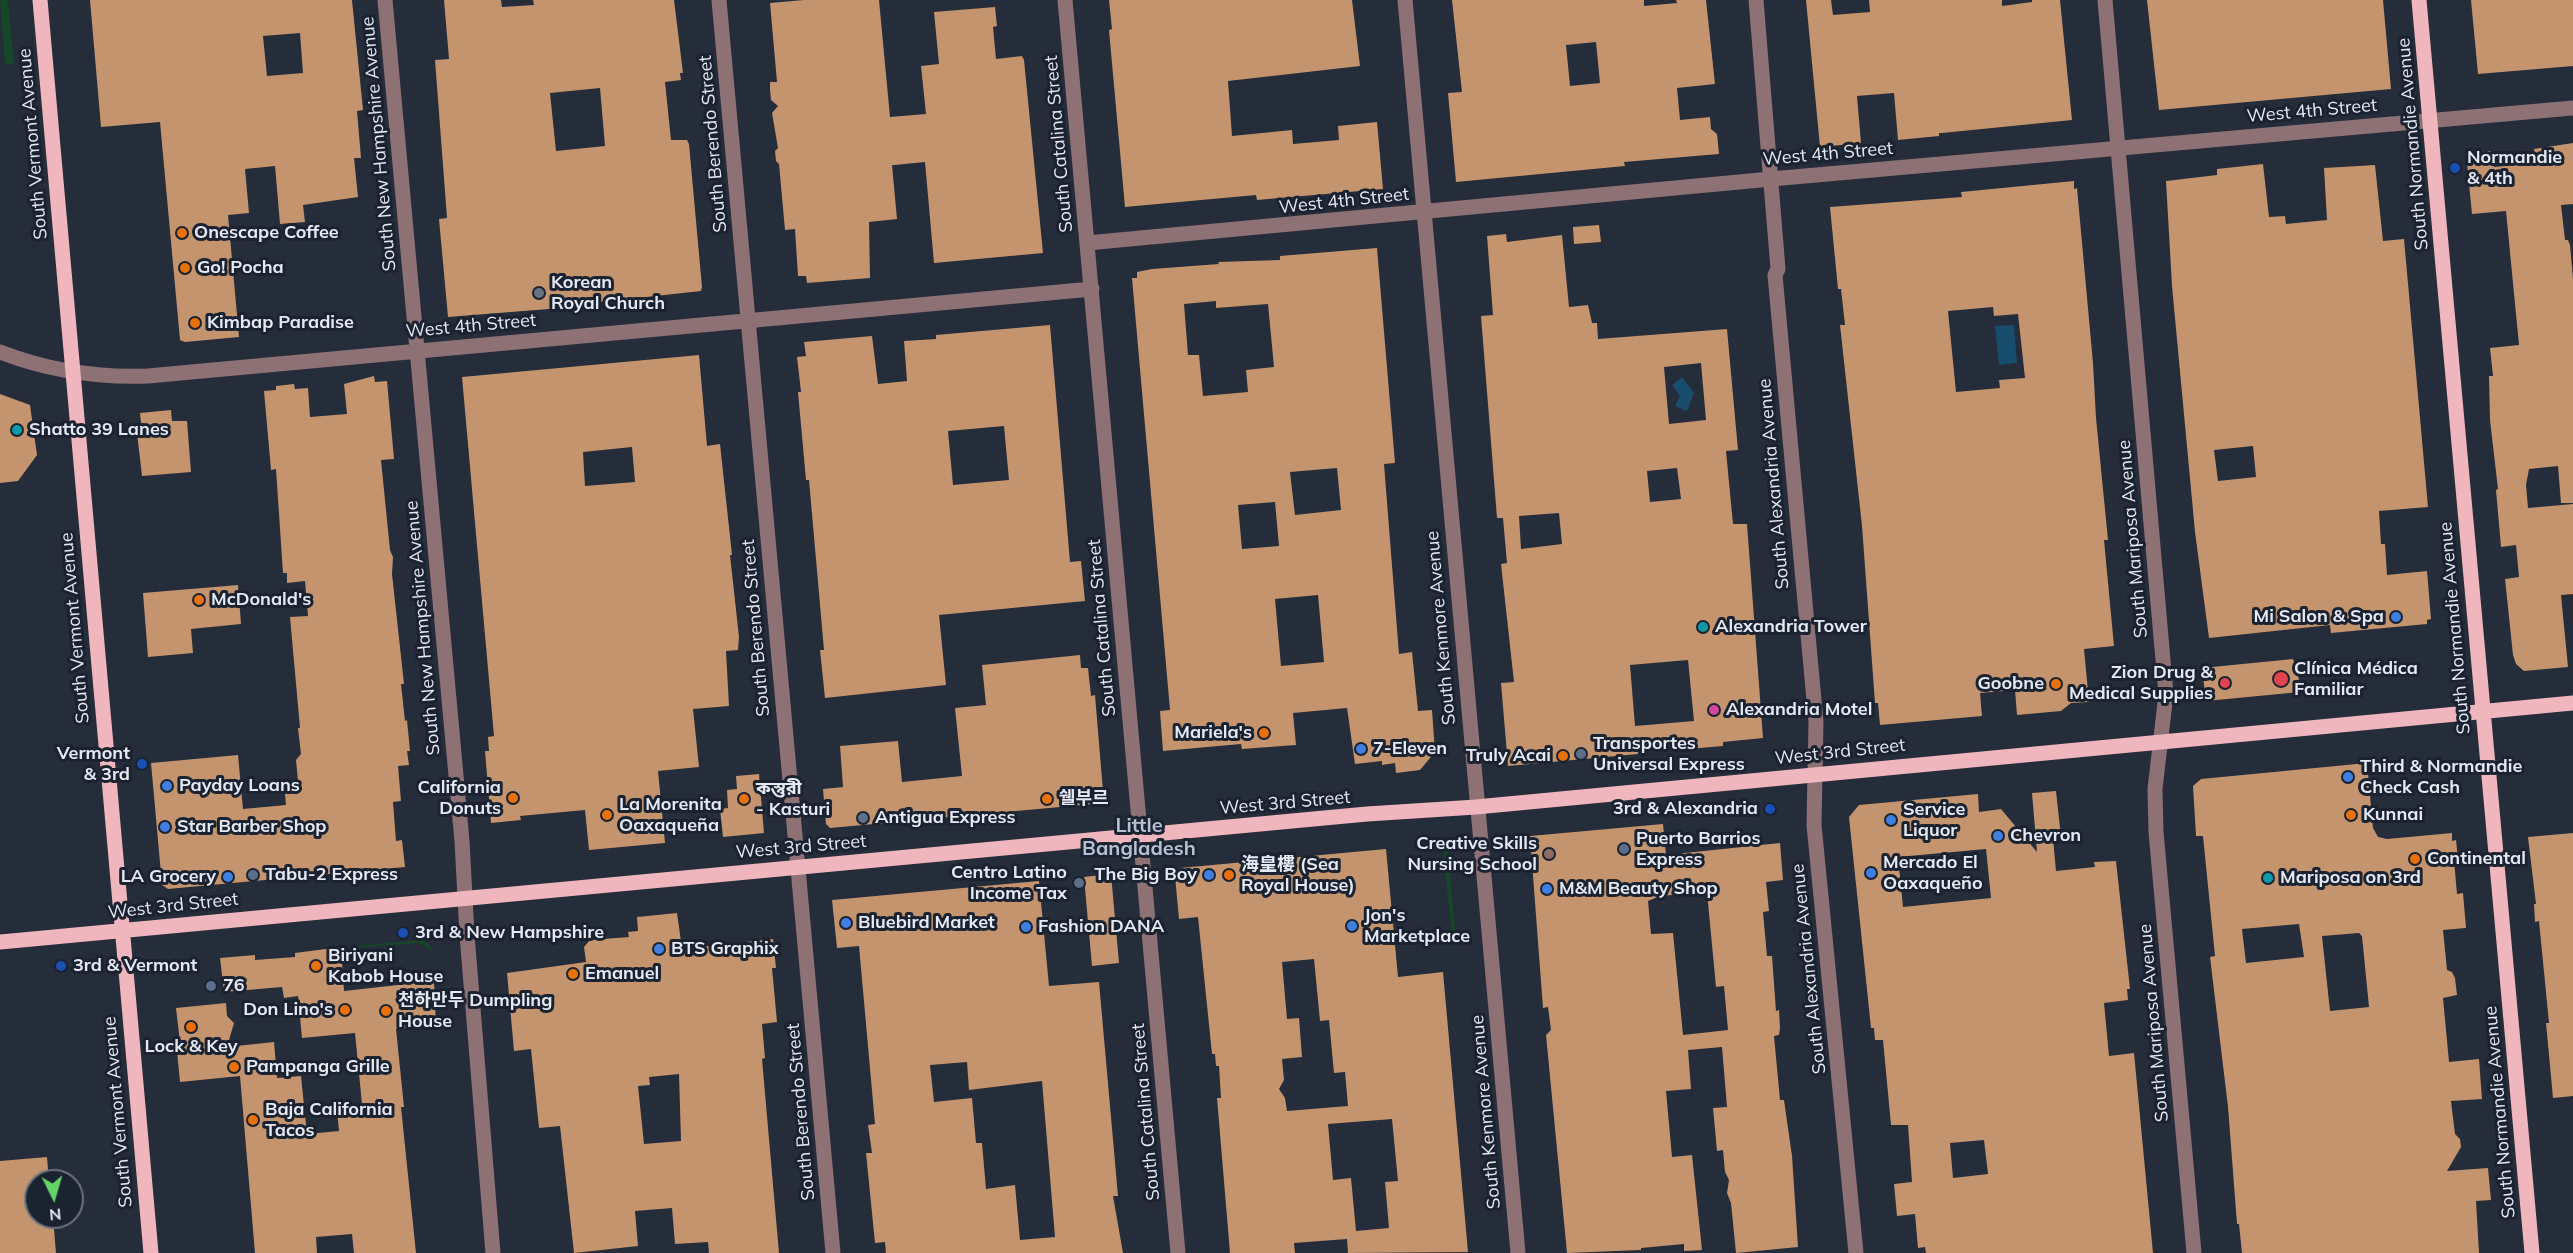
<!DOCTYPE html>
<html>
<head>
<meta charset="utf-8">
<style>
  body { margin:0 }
  #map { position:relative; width:2573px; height:1253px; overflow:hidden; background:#252c3a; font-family:Mulish,sans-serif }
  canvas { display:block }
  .north { position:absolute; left:24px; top:1169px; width:60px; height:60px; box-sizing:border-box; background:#1b2230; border:2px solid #6b727e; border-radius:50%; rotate:175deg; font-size:16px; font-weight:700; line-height:24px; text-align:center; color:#e4e9f3 }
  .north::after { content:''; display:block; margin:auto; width:21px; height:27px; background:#64d467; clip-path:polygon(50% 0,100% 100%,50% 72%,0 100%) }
</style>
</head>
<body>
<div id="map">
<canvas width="2573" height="1253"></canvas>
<div class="north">N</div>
</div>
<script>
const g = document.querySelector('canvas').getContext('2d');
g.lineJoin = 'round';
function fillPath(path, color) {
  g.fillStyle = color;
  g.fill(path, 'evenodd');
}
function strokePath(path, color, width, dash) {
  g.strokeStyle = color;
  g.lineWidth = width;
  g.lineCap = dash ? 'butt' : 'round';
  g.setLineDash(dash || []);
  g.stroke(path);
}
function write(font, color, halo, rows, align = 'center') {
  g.font = font + ' Mulish,"Noto Sans Bengali","Noto Sans SC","Noto Sans KR",sans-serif';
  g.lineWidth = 6;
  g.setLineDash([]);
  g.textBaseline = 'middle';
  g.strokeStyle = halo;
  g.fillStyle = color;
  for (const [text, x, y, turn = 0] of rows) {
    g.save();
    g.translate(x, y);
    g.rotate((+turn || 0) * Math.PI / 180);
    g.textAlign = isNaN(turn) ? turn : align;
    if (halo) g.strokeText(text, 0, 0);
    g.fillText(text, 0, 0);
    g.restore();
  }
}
fillPath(new Path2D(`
  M0,0H8L14,64L5,65Z
  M1443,847L1448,851L1456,940L1452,937Z
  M423,940L431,947L432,951L419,943L356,948L355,946Z`), '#174729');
fillPath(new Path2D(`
  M2014,325L2017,363L1999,365L1995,326Z
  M1682,377L1694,393L1687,411L1675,406L1680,396L1672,385Z`), '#184d6e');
fillPath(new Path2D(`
  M90,0H352L363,110L357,111L361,158H354L358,197L303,205L305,222L280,224L275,166L245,169L249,213L228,215L239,337L185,342L180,340L160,122L101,127ZM300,33L303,73L267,76L263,36Z
  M444,0H501L502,7L534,5L533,0H674L683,73H680L681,80L665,82L671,140H687L689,144L702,287L701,291L573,305L574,307L448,317L439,219L447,218L435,60L449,59ZM600,88L605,146L556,151L550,93Z
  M804,0H879L890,117L926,114L921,66L939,64L934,12L995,7L997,26L993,27L996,59L1022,56L1024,60L1043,253L934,263L925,162L895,165H892L897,219L869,222L870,278L807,283L806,276H798L795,229L785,230L779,164L776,161L775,151L778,148L772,113L778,106L771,100L770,89V82H777L770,3Z
  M1109,0H1352L1360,66L1228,81L1232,136L1292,130L1293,144L1339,140L1338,126L1377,122L1383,189L1257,200L1256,195L1125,207L1109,30L1112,29Z
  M1452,0H1644V6L1677,3L1676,0H1706L1715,84L1677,88L1680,120L1710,117L1711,129L1717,134L1719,154L1624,162L1625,166L1456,182L1448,93L1462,92ZM1596,42L1600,83L1570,86L1566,45Z
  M1806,0H1831L1833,15L1870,12L1869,0H2002V6L2032,2V0H2060L2072,120L1942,133H1939V136L1898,140L1894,93L1857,96L1861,143L1820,147Z
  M2147,0H2383L2391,89L2159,110Z
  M2471,0H2573V66L2478,74Z
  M2573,143V204L2561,205L2565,240H2568L2570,245L2573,279V503H2561L2558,466L2529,469L2526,485L2528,508L2573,504V594L2561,595L2568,667L2524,671L2516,664L2513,655L2505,579L2519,577L2516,545L2501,547L2496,490L2498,489L2490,420L2489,376H2493L2490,348L2519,345L2506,211L2472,214L2466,153L2493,151L2494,167L2536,163L2534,149Z
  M2263,164L2269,217L2285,216L2286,224L2327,220L2324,168L2375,165L2383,241L2404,239L2428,507L2379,511L2381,544H2385L2387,575L2427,571L2431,619L2427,620V624L2331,633L2330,625L2209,638L2195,532L2172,286L2166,181L2217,175V169ZM2253,446L2256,477L2218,481L2214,450Z
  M2074,181V189L2077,188L2093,363L2096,418L2108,540H2104L2114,646L2084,649L2089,702L2071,703L2061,711L2017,715L2015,690L1980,693L1982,716L1880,725L1878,703H1875L1862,526L1840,325H1845L1841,289H1838L1830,207L1962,197L1961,192ZM1993,307L1994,316L2018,314L2025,378L1999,380L2000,388L1956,392L1948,311Z
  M1599,225L1601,242L1574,244L1573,227Z
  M1506,234L1507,242L1562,235L1569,307L1588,305L1592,323H1597L1598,339L1727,329L1738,450L1726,451L1733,524H1747L1763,738L1723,742V746L1677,750V746L1638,751V754L1508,766L1501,683L1514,682L1501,564L1507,563L1503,518H1497L1481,316L1493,315L1487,236ZM1701,363L1706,420L1669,424L1664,367ZM1677,468L1681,499L1650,502L1647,471ZM1559,513L1562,544L1521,549L1519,516ZM1688,660L1694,721L1635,726L1630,665Z
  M1377,248L1395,463L1384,464L1399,654L1412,652L1418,711L1432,710L1435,752L1420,770L1396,773L1395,763L1382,765V761L1355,764L1347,708L1293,713L1296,745L1242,749L1241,744L1163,751L1160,711L1170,710L1132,278H1137V272L1152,269L1219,264L1218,262L1280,260V256ZM1216,301V308L1268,304L1274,367L1246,370L1248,392L1203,396L1199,355H1188L1184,304ZM1337,468L1341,510L1295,515L1290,472ZM1275,502L1279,546L1242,549L1238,505ZM1318,595L1324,662L1281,666L1275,599Z
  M1050,325L1070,562L1081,561L1085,601L939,615L946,685L825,698L820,650H824L809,480H806L798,392H801L797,357L806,356L804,342L872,336L878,384L907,381L904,341L936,339V335ZM1004,426L1009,480L953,485L948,431Z
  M699,355L707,446L720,444L732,555H730L739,637L738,650L726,651L729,706L693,709L699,767L658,771L665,843L589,850L585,810L520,816L521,820L491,823L485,751H489L488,737L494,736L462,377ZM632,447L635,482L585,486L583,452Z
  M374,376L375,382L387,381L394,459L381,460L390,550L393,557L392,574L404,684H401L405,721L407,720L410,751H407L409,765L398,766L401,801L393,802L396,841L402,840L405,867L168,889L162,885L151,763L238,755L243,809L286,805L284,782L298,781L296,760L301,754L298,728H300L290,617L308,616L305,581L287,583V573H283L276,469L271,470L264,391L276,390V386L294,384L295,389L308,388L310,417L347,414L344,384Z
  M0,394L30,405L37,455L18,481L0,483Z
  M171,410L172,421H187L191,472L142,476L137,433L142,432L140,413Z
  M238,585L241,624L191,629L193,653L148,657L143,593Z
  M1080,655L1081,668H1088L1091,696L1095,695L1104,803L830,828L826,824L823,789L843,787L840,746L898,741L902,782L962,776L955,708L986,705L982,665Z
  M2293,659L2294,662H2297L2300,692L2206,701L2202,668Z
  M2367,763L2373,828L2378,837L2387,839L2452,833V841L2456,840L2458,859L2454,860L2457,894L2463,893L2466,928L2443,930L2447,970L2452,972L2455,978L2457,995L2443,998L2449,1062L2479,1059L2482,1099L2451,1101L2455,1134L2460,1139L2461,1147L2447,1171L2488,1168L2491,1200L2476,1201L2479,1253H2242L2239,1224H2237L2228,1107L2210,957L2215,956L2203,836H2196L2193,786L2201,779ZM2299,924L2304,957L2246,963L2242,929ZM2359,933L2362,936L2369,1007L2330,1011L2322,936Z
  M759,774L764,833L723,837L720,809L728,808L727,790L737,789L736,776Z
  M2056,791L2061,837L2053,838L2056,871L2095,867L2094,862L2116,861L2130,989H2127L2128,1000L2104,1003L2109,1056L2134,1053L2153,1253H1926L1925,1247L1918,1248L1915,1214L1897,1216L1894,1184L1912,1182L1908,1125H1891L1883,1040H1875L1874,1028H1871L1849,817L1859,805L1978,794L1979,812L2001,809L2037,852L2032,793ZM1986,849L1991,898L1903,907L1898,857ZM1984,1140L1988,1174L1953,1178L1950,1143Z
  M1663,824L1666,855L1780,843L1783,880L1766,882L1769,911L1763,912L1767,956H1772L1776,1011L1779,1010L1780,1028L1779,1035L1774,1036L1780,1100H1784L1792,1156L1798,1247L1736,1253L1731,1203L1727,1193L1729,1180L1725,1172L1723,1150L1717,1151L1713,1108L1727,1107L1722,1047L1688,1050L1691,1089L1666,1091L1672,1157L1692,1155L1702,1250L1684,1251V1244L1641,1248V1250L1567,1253L1546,1035L1551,1030L1548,1007L1543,1008L1530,836ZM1707,892L1716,987L1724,986L1728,1030L1683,1035L1673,933L1651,934L1648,901L1660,896Z
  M2573,833V1096L2553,1098L2546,1023H2549L2539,921L2535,922L2534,904H2536L2528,837Z
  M1386,849L1398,977L1443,972L1468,1252L1348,1253L1347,1239L1294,1243L1295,1253H1230L1217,1098H1221L1219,1066H1216L1215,1054H1212L1198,917L1179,919L1175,876L1180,868ZM1314,959L1320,1021L1329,1020L1334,1073L1345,1072L1348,1106L1287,1111L1285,1098L1279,1089L1284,1080L1282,1059L1302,1057L1299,1018L1287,1019L1282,962ZM1392,1119L1398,1181L1385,1182L1389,1228L1356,1231L1351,1178L1333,1180L1328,1124Z
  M1111,874L1119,963L1092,966L1084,877Z
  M1039,881L1049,986L1099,982L1118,1196H1113L1123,1253H886L885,1242L875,1243L866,1153H872L868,1125L875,1124L859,946L837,948L832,900ZM967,1062L969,1090L1042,1081L1055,1237L1020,1240L1015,1185L986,1189L982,1143H976L972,1098L934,1102L930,1065Z
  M677,913L682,949L773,939L776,968H772L777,1022L762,1024L765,1058L762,1059L779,1253H709L708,1242L675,1244L672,1208L635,1211L638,1246L574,1253L560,1126L539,1128L531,1049L514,1051L507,973L586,962L584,947L590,940L629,937L628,932L638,931L637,917ZM679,1074L681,1141L644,1144L638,1086L650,1085L649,1077Z
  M341,947L344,991L434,981L436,1026L396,1029L404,1107H401L416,1253H354L352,1234L316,1237L317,1253H255L240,1076L180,1082L177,1051H181L176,1008L226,1003L227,1016L234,1023L227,1047L274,1042L277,1078L301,1076L307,1134L339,1131L337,1110L362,1104L355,1033L302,1038L298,996L284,998L282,987L224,992L220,958L255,955V960L295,957V953Z
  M47,1157L49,1181H36V1217H53L56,1253H0V1161Z`), '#c3946d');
strokePath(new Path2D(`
  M385,0L462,841L467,935L493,1253
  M719,0L833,1253
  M1065,0L1178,1253
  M1405,0L1518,1253
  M1756,0L1778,269L1775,275L1816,722L1814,825L1856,1253
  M2105,0L2166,694L2155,789L2156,832L2194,1253
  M1087,243L1771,179L2573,108
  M0,352C49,371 96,378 148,376L1092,289`), '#8d7174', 15);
strokePath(new Path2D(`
  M40,0L151,1253
  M2419,0L2532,1253
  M0,942L1367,814L1476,807L2573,703`), '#efb6bd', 15);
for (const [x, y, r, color] of [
  [2455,168,6,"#1a4fb4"],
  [182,233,6,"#e8710a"],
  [185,268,6,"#e8710a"],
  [539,293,6,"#6b7280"],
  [195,323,6,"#e8710a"],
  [17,430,6,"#0f9aa8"],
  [199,600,6,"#e8710a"],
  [2396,617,6,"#3f7fe0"],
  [1703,627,6,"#0f9aa8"],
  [2281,679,8,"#e0444e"],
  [2225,683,6,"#e0444e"],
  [2056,684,6,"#e8710a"],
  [1714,710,6,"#d1479c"],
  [1264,733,6,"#e8710a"],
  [1361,749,6,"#3f7fe0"],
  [1581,754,6,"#5c6f8a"],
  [1563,756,6,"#e8710a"],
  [142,764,6,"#1a4fb4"],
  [2348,777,6,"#3f7fe0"],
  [167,786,6,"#3f7fe0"],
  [513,798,6,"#e8710a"],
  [744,799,6,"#e8710a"],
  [1047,799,6,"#e8710a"],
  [1770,809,6,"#1a4fb4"],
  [607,815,6,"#e8710a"],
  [2351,815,6,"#e8710a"],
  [863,818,6,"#5c6f8a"],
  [1891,820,6,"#3f7fe0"],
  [165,827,6,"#3f7fe0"],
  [1998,836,6,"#3f7fe0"],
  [1624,849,6,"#5c6f8a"],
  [1549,854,6,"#8d6e63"],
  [2415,859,6,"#e8710a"],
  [1871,873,6,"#3f7fe0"],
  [253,875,6,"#5c6f8a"],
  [1209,875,6,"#3f7fe0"],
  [1229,875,6,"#e8710a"],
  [228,877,6,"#3f7fe0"],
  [2268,878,6,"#0f9aa8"],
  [1079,883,6,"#5c6f8a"],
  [1547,889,6,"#3f7fe0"],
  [846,923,6,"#3f7fe0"],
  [1352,926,6,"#3f7fe0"],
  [1026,927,6,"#3f7fe0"],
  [403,933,6,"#1a4fb4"],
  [659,949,6,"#3f7fe0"],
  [61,966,6,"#1a4fb4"],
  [316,966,6,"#e8710a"],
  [573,974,6,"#e8710a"],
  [211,986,6,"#5c6f8a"],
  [345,1010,6,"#e8710a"],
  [386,1011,6,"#e8710a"],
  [191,1027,6,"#e8710a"],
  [234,1067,6,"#e8710a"],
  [253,1120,6,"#e8710a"]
]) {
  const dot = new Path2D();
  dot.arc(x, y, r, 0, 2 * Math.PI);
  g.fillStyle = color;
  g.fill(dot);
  strokePath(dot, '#1b2230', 2);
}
write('18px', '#e4e9f3', '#1b2230', [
  ["West 4th Street",2312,111,-5],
  ["South Vermont Avenue",33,144,-95],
  ["South New Hampshire Avenue",379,144,-95],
  ["South Berendo Street",713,144,-95],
  ["South Catalina Street",1059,144,-95],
  ["South Normandie Avenue",2413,144,-95],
  ["West 4th Street",1828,154,-5],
  ["West 4th Street",1344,201,-6],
  ["West 4th Street",471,326,-5],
  ["South Alexandria Avenue",1774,484,-95],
  ["South Mariposa Avenue",2133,539,-95],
  ["South Vermont Avenue",75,628,-95],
  ["South New Hampshire Avenue",423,628,-95],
  ["South Berendo Street",756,628,-95],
  ["South Catalina Street",1102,628,-95],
  ["South Kenmore Avenue",1441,628,-95],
  ["South Normandie Avenue",2455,628,-95],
  ["West 3rd Street",1840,752,-6],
  ["West 3rd Street",1285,803,-5],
  ["West 3rd Street",801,847,-5],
  ["West 3rd Street",173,906,-6],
  ["South Alexandria Avenue",1809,969,-96],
  ["South Mariposa Avenue",2154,1023,-95],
  ["South Vermont Avenue",118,1112,-95],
  ["South Berendo Street",801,1112,-95],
  ["South Catalina Street",1146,1112,-95],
  ["South Kenmore Avenue",1486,1112,-95],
  ["South Normandie Avenue",2500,1112,-95]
]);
write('bold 18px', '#e4e9f3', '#1b2230', [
  ["Normandie",2467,158],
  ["& 4th",2467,179],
  ["Onescape Coffee",194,233],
  ["Go! Pocha",197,268],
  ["Korean",551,283],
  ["Royal Church",551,304],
  ["Kimbap Paradise",207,323],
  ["Shatto 39 Lanes",29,430],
  ["McDonald's",211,600],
  ["Mi Salon & Spa",2384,617,"right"],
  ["Alexandria Tower",1715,627],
  ["Clínica Médica",2294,669],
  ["Familiar",2294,690],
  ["Zion Drug &",2213,673,"right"],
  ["Medical Supplies",2213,694,"right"],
  ["Goobne",2044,684,"right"],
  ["Alexandria Motel",1726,710],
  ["Mariela's",1252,733,"right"],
  ["Transportes",1593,744],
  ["Universal Express",1593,765],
  ["7-Eleven",1373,749],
  ["Vermont",130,754,"right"],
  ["& 3rd",130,775,"right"],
  ["Truly Acai",1551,756,"right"],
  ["Third & Normandie",2360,767],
  ["Check Cash",2360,788],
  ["Payday Loans",179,786],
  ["California",501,788,"right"],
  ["Donuts",501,809,"right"],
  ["কস্তুরী",756,789],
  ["- Kasturi",756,810],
  ["쉘부르",1059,799],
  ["La Morenita",619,805],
  ["Oaxaqueña",619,826],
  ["3rd & Alexandria",1758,809,"right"],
  ["Service",1903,810],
  ["Liquor",1903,831],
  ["Kunnai",2363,815],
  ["Antigua Express",875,818],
  ["Star Barber Shop",177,827],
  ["Chevron",2010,836],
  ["Puerto Barrios",1636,839],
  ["Express",1636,860],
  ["Creative Skills",1537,844,"right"],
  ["Nursing School",1537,865,"right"],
  ["Continental",2427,859],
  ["Mercado El",1883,863],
  ["Oaxaqueño",1883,884],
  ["海皇樓 (Sea",1241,865],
  ["Royal House)",1241,886],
  ["Centro Latino",1067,873,"right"],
  ["Income Tax",1067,894,"right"],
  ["Tabu-2 Express",265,875],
  ["The Big Boy",1197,875,"right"],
  ["LA Grocery",216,877,"right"],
  ["Mariposa on 3rd",2280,878],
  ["M&M Beauty Shop",1559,889],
  ["Jon's",1364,916],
  ["Marketplace",1364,937],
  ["Bluebird Market",858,923],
  ["Fashion DANA",1038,927],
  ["3rd & New Hampshire",415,933],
  ["BTS Graphix",671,949],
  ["Biriyani",328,956],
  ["Kabob House",328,977],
  ["3rd & Vermont",73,966],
  ["Emanuel",585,974],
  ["76",223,986],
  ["천하만두 Dumpling",398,1001],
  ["House",398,1022],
  ["Don Lino's",333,1010,"right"],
  ["Lock & Key",191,1047,"center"],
  ["Pampanga Grille",246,1067],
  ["Baja California",265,1110],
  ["Tacos",265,1131]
], 'left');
write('bold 20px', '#b7c0d3', '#1b2230', [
  ["Little",1139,826],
  ["Bangladesh",1139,849]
]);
</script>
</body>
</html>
